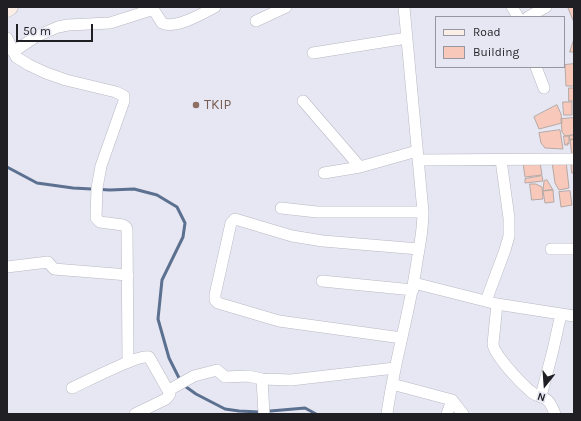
<!DOCTYPE html>
<html>
<head>
<meta charset="utf-8">
<style>
  body { margin:0 }
  #map { position:relative; width:581px; height:421px; overflow:hidden; background:#e7e7f3; font-family:Karla,sans-serif }
  canvas { display:block }
  .frame { position:absolute; inset:0; border:8px solid #1f1f24; pointer-events:none }
  .legend { position:absolute; left:435px; top:16px; width:130px; height:52px; box-sizing:border-box; background:#e7e7f3; border:1px solid #9797a0; margin:0; padding:5px 7px; list-style:none; font-size:12px; color:#1f1f24 }
  .legend li { display:flex; align-items:center; gap:8px; height:20px }
  .legend b { width:20px; border:1px solid #9797a0 }
  .north { position:absolute; left:525px; top:365px; width:40px; height:40px; -webkit-text-stroke:3px #e7e7f3; paint-order:stroke; rotate:197deg; font-size:11px; font-weight:700; line-height:16px; text-align:center; color:#1f1f24 }
  .north::after { content:''; display:block; margin:auto; width:14px; height:18px; background:#1f1f24; clip-path:polygon(50% 0,100% 100%,50% 72%,0 100%) }
  .scale { position:absolute; left:16px; top:24px; width:77px; height:18px; box-sizing:border-box; border:2px solid #1f1f24; border-top:0; padding-left:5px; font-size:12px; line-height:14px; white-space:nowrap; color:#1f1f24; -webkit-text-stroke:3px #e7e7f3; paint-order:stroke }
</style>
</head>
<body>
<div id="map">
<canvas width="581" height="421"></canvas>
<div class="frame"></div>
<ul class="legend">
<li><b style="height:5px;background:#fbeee7"></b>Road</li>
<li><b style="height:11px;background:#f8c8ba"></b>Building</li>
</ul>
<div class="north">N</div>
<div class="scale">50 m</div>
</div>
<script>
const g = document.querySelector('canvas').getContext('2d');
g.lineJoin = 'round';
function strokePath(path, color, width, dash) {
  g.strokeStyle = color;
  g.lineWidth = width;
  g.lineCap = dash ? 'butt' : 'round';
  g.setLineDash(dash || []);
  g.stroke(path);
}
function fillPath(path, color) {
  g.fillStyle = color;
  g.fill(path, 'evenodd');
}
function write(font, color, halo, rows, align = 'center') {
  g.font = font + ' Karla,sans-serif';
  g.lineWidth = 3;
  g.setLineDash([]);
  g.textBaseline = 'middle';
  g.strokeStyle = halo;
  g.fillStyle = color;
  for (const [text, x, y, turn = 0] of rows) {
    g.save();
    g.translate(x, y);
    g.rotate((+turn || 0) * Math.PI / 180);
    g.textAlign = isNaN(turn) ? turn : align;
    if (halo) g.strokeText(text, 0, 0);
    g.fillText(text, 0, 0);
    g.restore();
  }
}
strokePath(new Path2D(`
  M7,167L37,183L73,188L110,190L134,189L157,195L177,207L185,223L183,237L162,280L158,319L169,358L182,384L196,394L225,409L239,411L259,412L305,408L316,414`), '#5c7090', 3);
const building = new Path2D(`
  M568,7H574V22Z
  M574,39V52H570Z
  M574,64V86H566L565,65Z
  M569,88H574V101H569Z
  M563,102H572V115H564Z
  M557,105L561,114L562,123L539,129L534,117Z
  M574,118V135L565,136L562,132L561,119Z
  M560,130L563,149L545,148L541,143L539,133Z
  M570,135H574V139L570,140Z
  M564,136H569V144L567,143L568,145H565Z
  M574,139V156L572,157L570,140Z
  M566,161L569,188L559,190L555,183L552,162Z
  M571,161H574V173H572Z
  M540,162L542,175L525,177L523,163Z
  M542,176L543,181L525,183V179Z
  M547,180L553,190L543,191L544,181Z
  M530,184H536L542,187L543,199L532,200Z
  M553,190L554,202L545,203L543,191Z
  M570,191L572,205L561,207L559,192Z`);
fillPath(building, '#f8c8ba');
strokePath(building, '#b5a8a4', 1);
const street = new Path2D(`
  M512,7L518,17
  M528,17L546,7
  M256,21L286,7
  M7,38L16,57L29,65L46,73L66,80L116,92L124,96V101L101,166L97,188L96,218L100,222L123,225L126,227L127,230L128,362
  M13,52L37,36L58,27L68,25L110,23L151,10L155,12L162,23C174,30 204,13 215,7
  M313,53L407,38
  M536,67L544,88
  M303,101L360,167
  M418,160L574,159
  M324,173L360,167L417,151
  M281,208L317,212H423
  M551,249H574
  M7,267L48,262L54,269L128,275
  M322,281L413,290
  M414,283L497,304L574,316
  M486,301L505,250L509,236V218L501,160
  M497,304L493,344C494,355 520,382 529,390C541,402 546,390 555,414
  M402,338L279,321L218,303L215,300V295L231,223L235,219L292,236L323,241L419,249
  M392,384L452,400L463,414
  M72,388C85,382 139,354 149,357L170,394L166,399L135,414
  M169,390L194,376L217,370L225,377L248,376L262,379
  M541,396L553,350L561,314
  M264,414L262,379L291,380L395,368
  M387,414C394,362 410,312 417,261C420,244 423,229 423,212L404,7
  M447,414L452,400`);
const secondary = new Path2D(`
  M7,9L10,7`);
strokePath(street, '#b7b8c3', 12);
strokePath(secondary, '#b7b8c3', 17);
strokePath(street, '#fff', 11);
strokePath(secondary, '#fbeee7', 16);
for (const [x, y, r, color] of [
  [196,105,4,"#8d6e63"]
]) {
  const dot = new Path2D();
  dot.arc(x, y, r, 0, 2 * Math.PI);
  g.fillStyle = color;
  g.fill(dot);
  strokePath(dot, '#e7e7f3', 1.5);
}
write('14px', '#785e54', '#e7e7f3', [
  ["TKIP",204,105]
], 'left');
</script>
</body>
</html>
